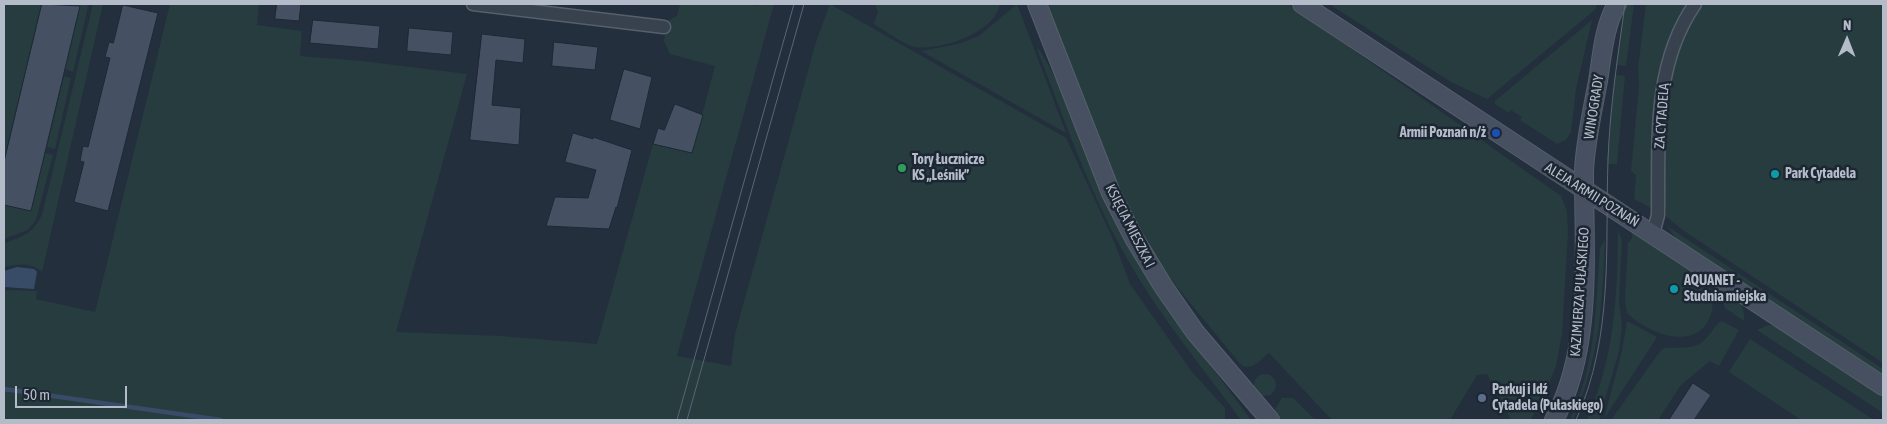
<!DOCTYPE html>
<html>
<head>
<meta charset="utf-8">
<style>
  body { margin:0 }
  #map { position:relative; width:1887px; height:424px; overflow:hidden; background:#242f3e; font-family:"Asap Condensed",sans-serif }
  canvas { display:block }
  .frame { position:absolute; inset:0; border:5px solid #b4bcc9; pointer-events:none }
  .north { position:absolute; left:1822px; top:15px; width:50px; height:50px; -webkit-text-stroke:4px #1d2633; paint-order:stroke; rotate:1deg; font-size:14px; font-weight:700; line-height:20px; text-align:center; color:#b4bcc9 }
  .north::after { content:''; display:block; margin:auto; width:18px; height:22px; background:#b4bcc9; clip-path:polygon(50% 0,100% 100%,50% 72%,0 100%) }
  .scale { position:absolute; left:15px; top:386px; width:112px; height:22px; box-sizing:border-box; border:2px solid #b4bcc9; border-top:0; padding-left:6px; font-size:15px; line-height:18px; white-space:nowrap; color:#b4bcc9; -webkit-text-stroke:4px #1d2633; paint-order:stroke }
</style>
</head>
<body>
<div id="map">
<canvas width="1887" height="424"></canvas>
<div class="frame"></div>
<div class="north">N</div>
<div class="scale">50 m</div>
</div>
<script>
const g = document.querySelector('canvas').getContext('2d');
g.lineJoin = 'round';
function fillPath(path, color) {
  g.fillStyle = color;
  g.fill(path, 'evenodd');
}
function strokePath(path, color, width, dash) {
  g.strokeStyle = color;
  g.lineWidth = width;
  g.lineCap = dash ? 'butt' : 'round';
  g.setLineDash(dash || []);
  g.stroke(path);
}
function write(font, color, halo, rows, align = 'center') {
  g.font = font + ' "Asap Condensed",sans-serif';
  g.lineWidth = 5;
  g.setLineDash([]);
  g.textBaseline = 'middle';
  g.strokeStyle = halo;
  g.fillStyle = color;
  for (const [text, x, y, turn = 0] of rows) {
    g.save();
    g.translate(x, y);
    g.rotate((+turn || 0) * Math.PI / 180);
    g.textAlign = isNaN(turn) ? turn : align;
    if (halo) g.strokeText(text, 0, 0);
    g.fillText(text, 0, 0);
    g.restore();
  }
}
fillPath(new Path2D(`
  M4,4H42L4,162Z
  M72,4H87L88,7L73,72L65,69L80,6Z
  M93,4H103L42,272C30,262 18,264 4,267V243C23,237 36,232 43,211Z
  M170,4H259L257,25L302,31L300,56L362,61L467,74L396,332L501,336L597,344L653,144L692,153L715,66L670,54L664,41L667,21L677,16L680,4H751L758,6L759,4H774L677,356L731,366L735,334L816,42L830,4L1066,138L1113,239L1130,284L1192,372L1225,408V420H4V290L37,291L36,299L95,312Z
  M875,4H1000C996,32 941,51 915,47C902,44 886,31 874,24L878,11Z
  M1017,4L1066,133L921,51L958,44L979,36Z
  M1046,4H1288L1561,196L1567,211L1568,234L1562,334L1556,366L1540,405L1530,420H1511L1487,374L1477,375L1450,420H1332L1269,353C1261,359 1254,370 1242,366L1163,270L1149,249L1120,193Z
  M1329,4H1597L1596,9L1487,99L1451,82Z
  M1625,4H1634L1626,66L1616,65Z
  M1646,4H1883V363L1681,229L1666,216V207L1652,198L1651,208L1634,199L1636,175L1631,171L1639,87L1638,68Z
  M1592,20L1576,89L1571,132L1566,140L1557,144L1520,120L1522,117L1511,110L1509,113L1495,104V101Z
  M1037,49H1039L1060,86L1120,229L1141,267L1168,308L1251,420H1241C1203,368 1161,318 1129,262C1090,195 1065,121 1037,49Z
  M1615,75L1625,76L1617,164H1607Z
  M64,76L71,78L55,149L47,147Z
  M45,153L53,155L36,220L28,230L4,239V205L31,211Z
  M1667,226L1883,369V376L1678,241Z
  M1618,230L1622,240L1619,302L1622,326L1619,351L1599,420H1587C1615,354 1617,300 1618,230Z
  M1632,232L1708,281C1709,290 1714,302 1712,311C1701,354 1649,335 1627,313L1625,300L1628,243L1632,238Z
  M1605,239C1602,309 1600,354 1573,420H1570C1597,359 1595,313 1600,248Z
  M1719,288C1733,297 1746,302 1744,321L1725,308Z
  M1627,321L1657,337L1604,419L1622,351Z
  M1722,321L1739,330L1719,366L1710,361L1681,385L1658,420H1611L1661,350L1664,348C1681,347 1697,351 1709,335C1713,330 1716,324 1722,321Z
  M1768,325L1777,326L1883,395V413L1757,330Z
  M1750,339L1874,420H1801L1729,372Z
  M1254 385a11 11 0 1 1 22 0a11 11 0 1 1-22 0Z
  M1282,398H1293L1315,420H1281L1275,409Z`), '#263c3f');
fillPath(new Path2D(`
  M17,267L34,269L37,272L34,289L4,287V271Z`), '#394c67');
strokePath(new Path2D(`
  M4,389L221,420`), '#394c67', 4.5);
const building = new Path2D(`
  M42,4L80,6L31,211L4,205V162Z
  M277,4H301L299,21L275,19Z
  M123,5L158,13L108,211L74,202L84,162L80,161L83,146L88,147L110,58L105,57L109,42L113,43Z
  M313,20L380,26L378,49L310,43Z
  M409,28L453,32L451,55L407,51Z
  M482,34L525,39L523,63L496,60L492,105L521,108L519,145L470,140Z
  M554,42L598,47L595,70L552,66Z
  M624,69L652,77L640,129L610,120Z
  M675,104L703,115L692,153L653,144L658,128L664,130Z
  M573,133L593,139V137L632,150L617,208L616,207L609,229L546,226L555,197L588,198L596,170L565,162Z
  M1693,383L1711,395L1694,420H1669Z`);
fillPath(building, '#455162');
strokePath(building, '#1f2835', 1);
const street = new Path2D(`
  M473,4L664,27
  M1653,234L1658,215C1659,143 1652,66 1695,4`);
const secondary = new Path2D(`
  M1037,4L1111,193L1134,238L1163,286L1195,332L1270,420
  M1302,4L1883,386
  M1554,420C1593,348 1584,255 1584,174C1584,148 1593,108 1598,81C1602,56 1604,26 1617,4`);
strokePath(street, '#565f6c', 15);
strokePath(secondary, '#565f6c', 20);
strokePath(street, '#38414e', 12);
strokePath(secondary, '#465061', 18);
strokePath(new Path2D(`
  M677,420L794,4
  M687,420L804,4
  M1576,420C1614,336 1605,248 1608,159C1610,107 1618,55 1625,4`), '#5a6575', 1);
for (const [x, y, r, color] of [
  [1496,133,5,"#1a4fb4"],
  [902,168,5,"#2e9e5b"],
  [1775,174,5,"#0f9aa8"],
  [1674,289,5,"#0f9aa8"],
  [1482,398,5,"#5c6f8a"]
]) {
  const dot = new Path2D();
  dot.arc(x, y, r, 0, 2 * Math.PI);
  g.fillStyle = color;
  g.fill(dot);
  strokePath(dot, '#1d2633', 2);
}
write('14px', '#b4bcc9', '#1d2633', [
  ["WINOGRADY",1594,107,-81],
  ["ZA CYTADELĄ",1662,116,-86],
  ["ALEJA ARMII POZNAŃ",1592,195,32],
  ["KSIĘCIA MIESZKA I",1130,226,63],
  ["KAZIMIERZA PUŁASKIEGO",1580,292,-86]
]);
write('bold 14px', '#b4bcc9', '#1d2633', [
  ["Armii Poznań n/ż",1486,133,"right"],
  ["Tory Łucznicze",912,160],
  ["KS „Leśnik”",912,176],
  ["Park Cytadela",1785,174],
  ["AQUANET -",1684,281],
  ["Studnia miejska",1684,297],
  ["Parkuj i Idź",1492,390],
  ["Cytadela (Pułaskiego)",1492,406]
], 'left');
</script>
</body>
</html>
